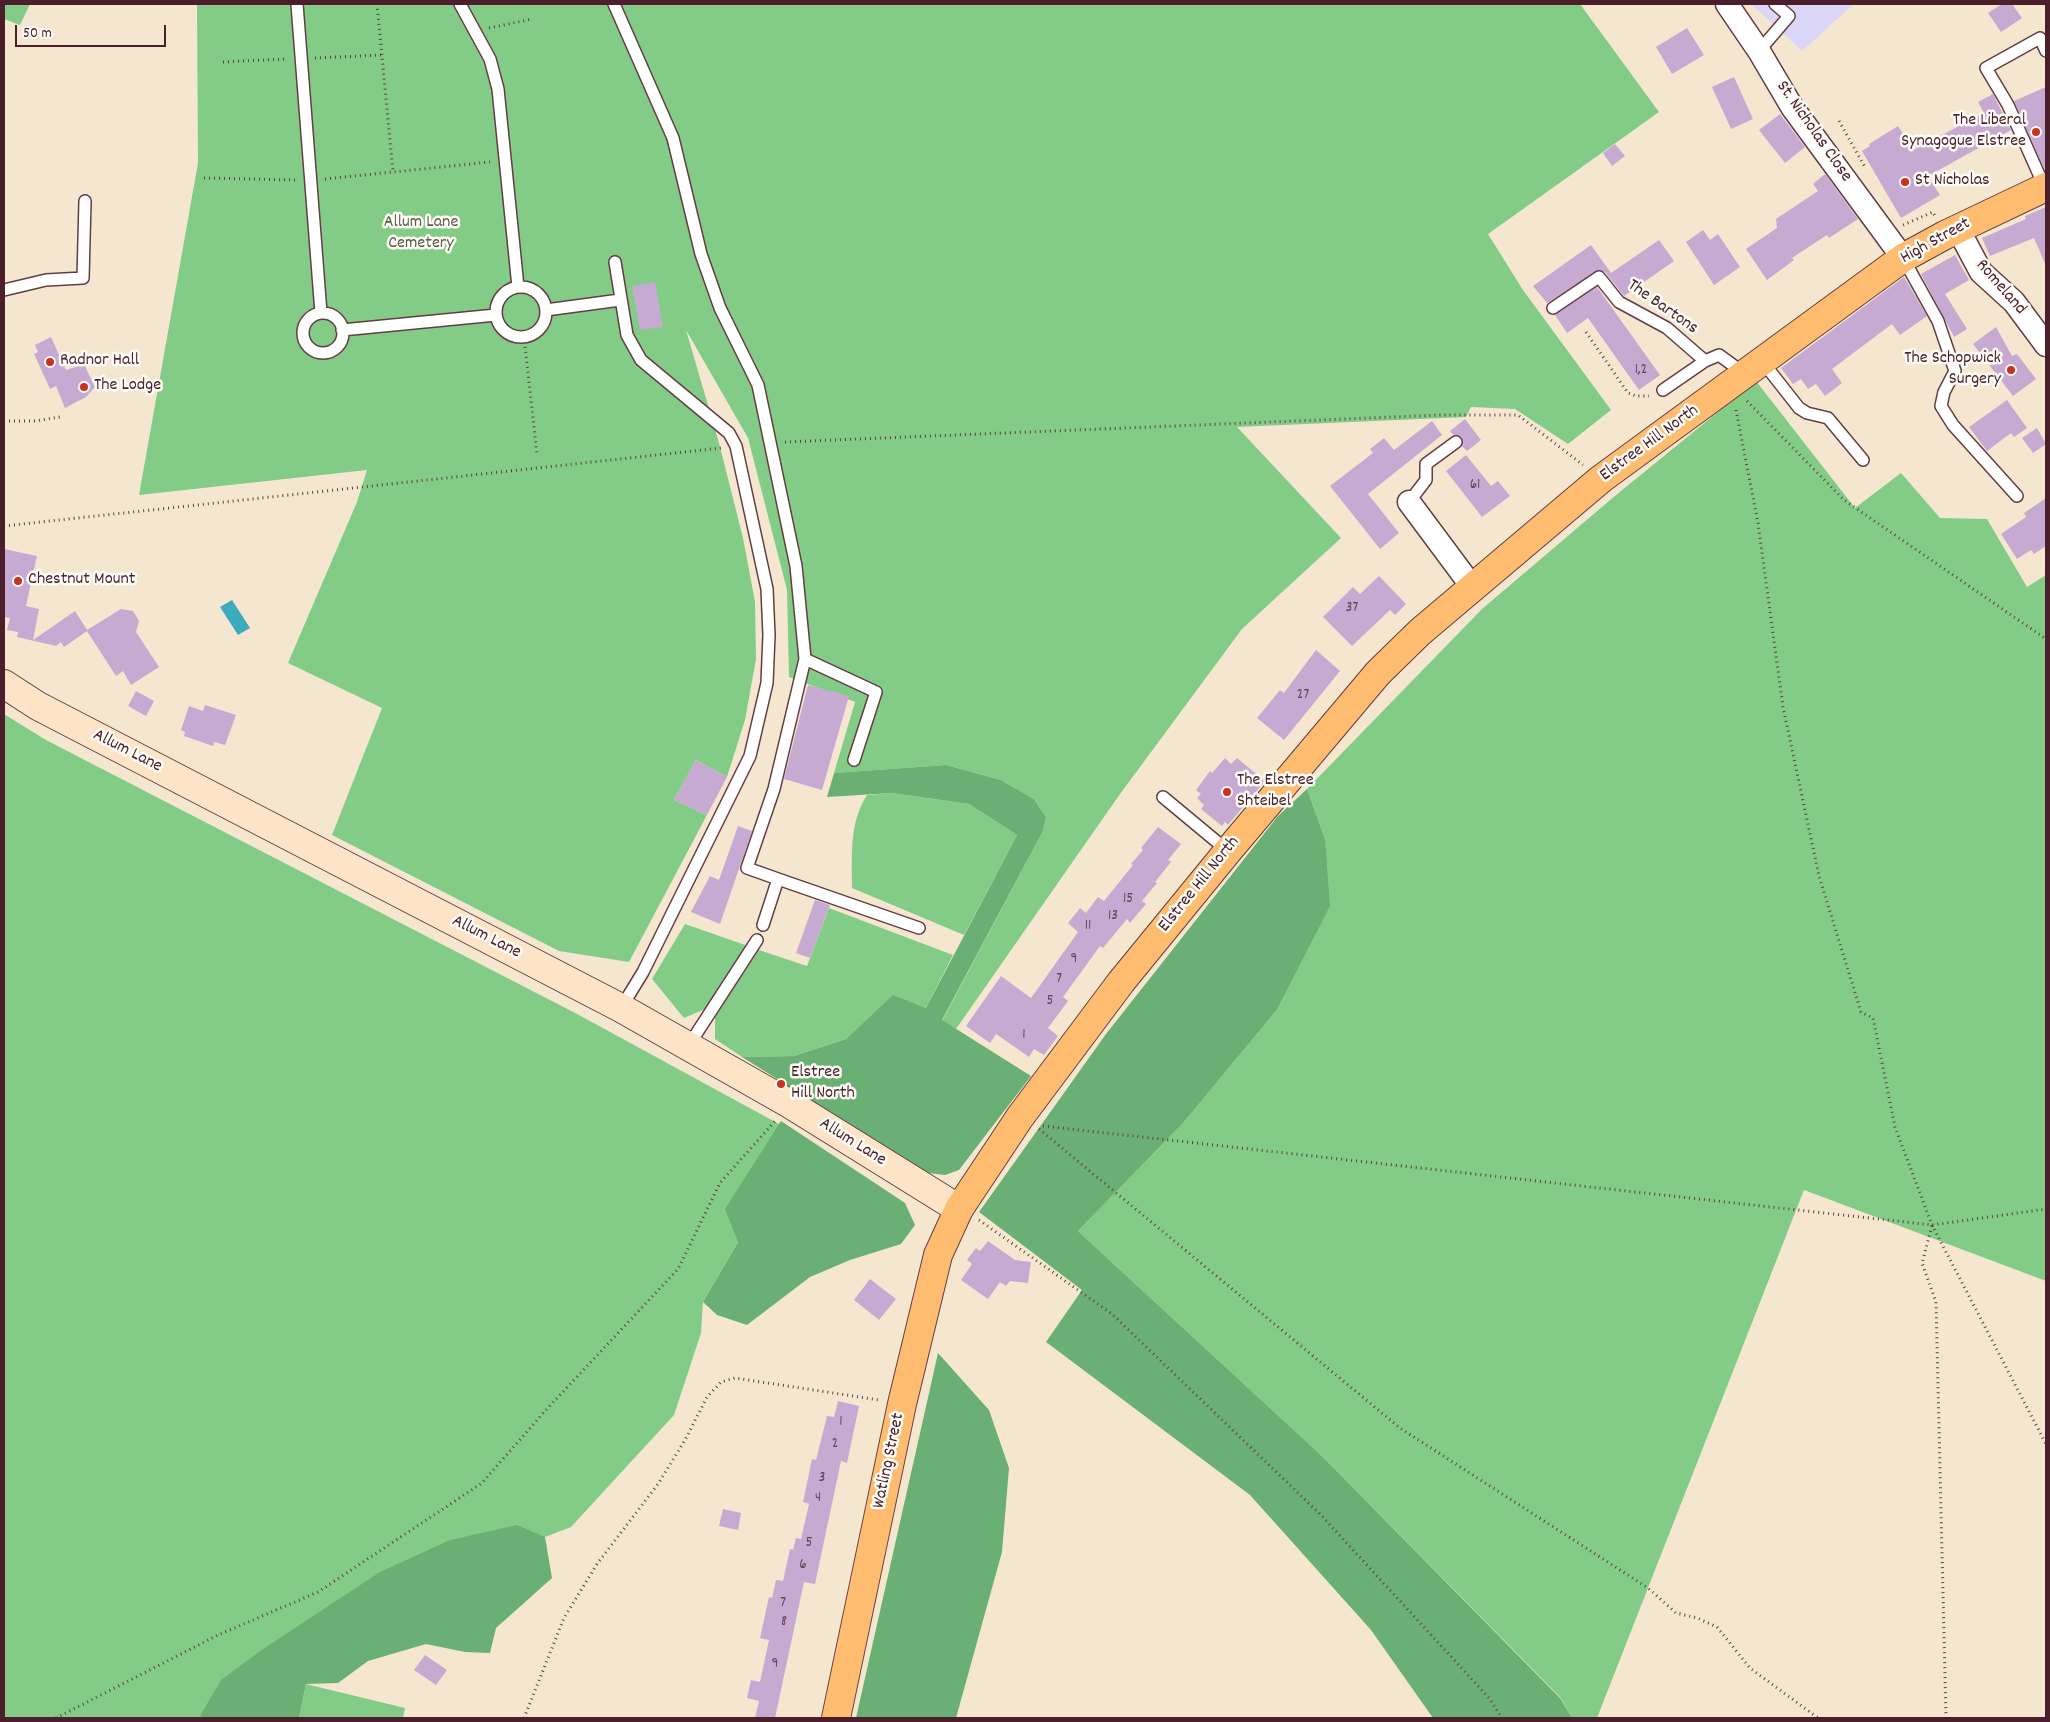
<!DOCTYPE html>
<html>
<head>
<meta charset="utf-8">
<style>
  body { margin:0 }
  #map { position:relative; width:2050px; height:1722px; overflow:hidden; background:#f5e7cf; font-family:Dekko,sans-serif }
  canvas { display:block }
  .frame { position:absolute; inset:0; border:5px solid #4a1f2b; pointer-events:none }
  .scale { position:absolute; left:15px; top:25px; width:151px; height:22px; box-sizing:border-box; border:2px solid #4a1f2b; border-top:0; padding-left:6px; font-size:15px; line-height:18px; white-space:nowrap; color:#4a1f2b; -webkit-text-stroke:4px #fdfcf7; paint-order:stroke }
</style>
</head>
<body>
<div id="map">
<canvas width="2050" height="1722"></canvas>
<div class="frame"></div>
<div class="scale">50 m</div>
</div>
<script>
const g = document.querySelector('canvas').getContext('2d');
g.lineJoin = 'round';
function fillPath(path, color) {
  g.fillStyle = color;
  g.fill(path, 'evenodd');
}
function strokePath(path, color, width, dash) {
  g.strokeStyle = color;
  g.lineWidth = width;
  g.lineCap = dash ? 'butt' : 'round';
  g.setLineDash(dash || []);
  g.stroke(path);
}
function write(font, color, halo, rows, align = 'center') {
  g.font = font + ' Dekko,sans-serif';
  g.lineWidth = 5;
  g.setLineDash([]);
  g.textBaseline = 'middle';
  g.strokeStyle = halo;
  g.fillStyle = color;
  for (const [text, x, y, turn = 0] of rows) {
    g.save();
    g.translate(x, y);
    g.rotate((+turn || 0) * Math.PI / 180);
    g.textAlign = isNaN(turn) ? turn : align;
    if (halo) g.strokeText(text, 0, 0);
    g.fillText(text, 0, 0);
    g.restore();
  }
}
fillPath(new Path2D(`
  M1751,4H1854L1802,51Z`), '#dbd6f7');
fillPath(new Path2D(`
  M4,4H30L20,25L4,19Z
  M197,4H1580L1659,112L1488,234L1523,290L1611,410L1568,444L1515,409L1471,407L1466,417L1237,427L1341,538L1242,629L1120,794L956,1029L942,1021L1043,831L1046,817L1034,799L1001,780L946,765L834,773L855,702L789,677L787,590L748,438L686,330L719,443L743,538L755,602L756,659L745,720L727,777L696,760L674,800L707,815L629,962L559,951L332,835L382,708L288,663L357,502L367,470L139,495L198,163Z
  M1756,381L1855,508L1901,473L1940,518L1987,519L2027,587L2046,575V1281L1804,1190L1597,1718H1572L1560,1697L1322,1456L1078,1231L1184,1122L1276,1011L1325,839L1307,789L1482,609L1616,495Z
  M4,714L46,740L579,1015L779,1124L781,1121L754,1214L703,1302L701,1333L674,1415L571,1527L310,1628L238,1718H4Z
  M892,793L969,804L1017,835L964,935L852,888C852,855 849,823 867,795Z
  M829,908L953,955L926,1008L893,996L846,1039L794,1056L742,1057L715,1039V1016L759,950L807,966Z
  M685,924L748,946L705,1009L684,1018L652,979Z
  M306,1684L405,1708L403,1718H299Z`), '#83cc88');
fillPath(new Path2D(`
  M946,765L1001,780L1034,799L1046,817L1043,831L942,1020L1031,1076L959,1170L945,1175L928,1173L742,1057L794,1056L846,1039L893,995L926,1008L1017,835L969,804L892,793L827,797L834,773Z
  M1307,789L1325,839L1330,906L1276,1011L1184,1122L1078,1231L1322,1456L1560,1698L1572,1718H1433L1371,1630L1250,1495L1046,1342L1082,1290L979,1212L1106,1034L1278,816Z
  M781,1121L905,1203L915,1225L901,1244L850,1260L810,1277L747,1325L717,1315L703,1302L738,1242L725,1209Z
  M938,1353L989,1410L1009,1468L1002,1552L956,1718H856Z
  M517,1525L545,1537L552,1578L496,1628L490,1653L465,1652L426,1644L368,1661L338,1683L306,1684L299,1718H204L200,1716L221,1680L263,1649L380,1572L450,1540Z`), '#6ab074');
fillPath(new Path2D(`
  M232,600L250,628L238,635L220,607Z`), '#3eaabd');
fillPath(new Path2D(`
  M2002,4H2012L2022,18L2001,32L1988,13Z
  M1687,28L1704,55L1672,74L1656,47Z
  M1734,77L1753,119L1731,129L1712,87Z
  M2046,87V172L2014,101Z
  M1993,94L2011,130L1928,176L1940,195L1901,218L1862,151L1870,146L1869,144L1898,126L1913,150L1984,113L1978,102Z
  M1780,114L1805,147L1785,163L1759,130Z
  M1615,144L1625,156L1612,166L1603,153Z
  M1825,174L1858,219L1829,238L1827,235L1792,258L1794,260L1767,280L1746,249L1777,228L1776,219L1818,191L1813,184Z
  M2046,207V266L2034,238L1990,256L1982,238L2026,219L2025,216Z
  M1703,230L1710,240L1718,234L1740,267L1714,285L1686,242Z
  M1659,240L1674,261L1624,296L1605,272L1599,270L1547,303L1533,286L1591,245L1611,273Z
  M1955,255L1969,280L1945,294L1967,329L1954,337L1921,274Z
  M1904,277L1927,316L1900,335L1892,324L1832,369L1842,383L1825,396L1816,384L1808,389L1801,379L1793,384L1781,368Z
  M655,282L663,327L640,330L632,286Z
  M1597,287L1660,375L1639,390L1588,318L1567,333L1555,315Z
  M1996,327L2012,356L2017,354L2036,379L2013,396L1973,344Z
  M51,337L66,370L84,364L95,387L86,397L65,408L56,386L50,389L34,354L38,352L35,345Z
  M2007,400L2027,428L2014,437L2011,433L1987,451L1969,427Z
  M1465,419L1481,440L1467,451L1462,446V437L1454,435L1450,431Z
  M1432,421L1442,435L1368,494L1399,533L1380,549L1330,486L1373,453L1370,449L1384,438L1394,450Z
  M2037,428L2046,444L2033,453L2022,438Z
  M1466,455L1491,486L1498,481L1510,496L1482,517L1446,471Z
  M2046,498V546L2034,554L2031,550L2017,559L2001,534L2026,517L2024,513Z
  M4,549L37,556L26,606L39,609L33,640L75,611L87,630L121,609L133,611L139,621L136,632L159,667L131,685L123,671L116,676L87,631L64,647L61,642L56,646L17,637L18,632L7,630L10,618L4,617Z
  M1379,576L1406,604L1395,615L1390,610L1352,646L1323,617L1353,587L1360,594Z
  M1316,650L1340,671L1284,740L1257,718L1280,690L1284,693Z
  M808,685L849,696L822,790L784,779Z
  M136,691L154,701L146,716L128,706Z
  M205,705L236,715L225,745L214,742L213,746L184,736L185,732L181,730L189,706L203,711Z
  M1225,758L1231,764L1237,758L1265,781L1228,825L1225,822L1222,826L1201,809L1204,805L1197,798L1201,794L1196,790L1210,771L1212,773Z
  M696,760L727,777L707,815L674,800Z
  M738,826L752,831L720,924L691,912L710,876L719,880Z
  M1158,827L1181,844L1168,860L1171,862L1155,882L1157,883L1142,901L1146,904L1130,923L1127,919L1103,948L1100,946L1063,997L1068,1001L1048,1028L1058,1036L1044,1055L1034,1049L1029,1057L996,1034L990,1043L966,1026L1001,976L1031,998L1078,932L1068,923L1080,908L1086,913L1098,897L1104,901L1133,865L1131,864L1143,850L1141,848Z
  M815,900L830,905L810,958L796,953Z
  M988,1241L1015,1260L1031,1262L1028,1283L1010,1281L1006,1286L1000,1282L988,1299L961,1280L972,1264L967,1260L976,1248L980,1251Z
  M870,1279L896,1299L879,1320L854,1300Z
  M838,1401L859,1406L847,1463L841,1461L815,1584L804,1582L775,1718H755L759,1701L747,1698L751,1680L760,1682L769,1640L760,1638L769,1597L772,1598L776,1580L783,1581L790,1549L793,1550L796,1538L801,1539L809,1504L803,1502L812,1459L816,1460L827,1416L834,1417Z
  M723,1509L741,1513L738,1530L719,1526Z
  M425,1655L447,1670L436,1685L414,1670Z`), '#c6aad2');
const lane = new Path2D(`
  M297,4L321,313
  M460,4L490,59L498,89L518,287
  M614,4L673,138L701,254L720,308L758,385L796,566L805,659L774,789L747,868L778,879
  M1759,51L1789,16L1775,4
  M2045,188L2008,105L1986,68L2040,38L2046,51
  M1903,258L1938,321L1955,371L1944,392L1941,406L1953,425L2017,496
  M615,262L627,335L641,360L729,433L736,446L767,589L769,635L767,683L750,756L643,972L621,1008
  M496 312a25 25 0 1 1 50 0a25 25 0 1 1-50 0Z
  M4,290L46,280L83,278L85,201
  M1553,308L1599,277L1619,302L1667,328L1705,361
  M546,310L620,300
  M303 333a20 20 0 1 1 40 0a20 20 0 1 1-40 0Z
  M342,330L496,315
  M1762,361L1799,408L1807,413L1828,418L1863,460
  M1663,390L1705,361L1719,355L1745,374
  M1409,502L1426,480V464L1456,442
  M805,659L876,692L854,760
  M1163,797L1228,851
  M763,925L778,879L919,928
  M689,1045L757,940`);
const street = new Path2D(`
  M1727,4L1759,51L1792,107L1903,258
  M1958,229L1981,272L2014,302L2046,345
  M1409,502L1473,588`);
const secondary = new Path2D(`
  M4,684L38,706L621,1008L790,1104L959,1209`);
const primary = new Path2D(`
  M836,1718L902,1404L938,1255L959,1209L1020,1117L1121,982L1228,851L1378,673L1420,632L1601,479L1903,258L1945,235L2046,187`);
strokePath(lane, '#643d44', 14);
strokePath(street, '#643d44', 25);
strokePath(secondary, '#643d44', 30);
strokePath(primary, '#643d44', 30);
strokePath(new Path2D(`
  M377,4L393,172
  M489,28L532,19
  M315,58L382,55
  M223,62L286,59
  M1839,121L1866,169
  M204,178L296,180
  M325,179L490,162
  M1903,225L1933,212L1935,216
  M1586,332L1628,393L1636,396H1649
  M524,337L537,454
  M1747,401L1844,500L2046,639
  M1736,410L1758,523L1783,707L1819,876L1861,1012L1873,1018L1895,1127L1932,1225L2046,1444
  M4,421H35L60,417
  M785,442L1441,415H1518L1583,465
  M4,526L721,448
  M1043,1126L1932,1225L2046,1209
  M1039,1129L1400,1428L1648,1588L1676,1613L1697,1618L1717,1627L1750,1668L1818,1718
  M979,1220L1112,1314L1321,1515L1489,1698L1502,1718
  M1932,1226L1922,1263L1936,1302L1946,1718
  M56,1718L218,1635L318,1592L482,1483L545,1411L678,1269L720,1183L775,1121
  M524,1718L564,1618L597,1564L658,1484L685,1440L707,1397L721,1382L735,1378L879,1400`), '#643d44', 3, [1, 4]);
strokePath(lane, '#fff', 11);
strokePath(street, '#fff', 22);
strokePath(secondary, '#fee4c6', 28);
strokePath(primary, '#fdbc70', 28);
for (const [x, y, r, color] of [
  [2036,132,5,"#c8321e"],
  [1905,182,5,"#c8321e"],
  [50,362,5,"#c8321e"],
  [2011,370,5,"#c8321e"],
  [84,387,5,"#c8321e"],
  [18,581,5,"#c8321e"],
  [1227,792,5,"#c8321e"],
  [781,1084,5,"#c8321e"]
]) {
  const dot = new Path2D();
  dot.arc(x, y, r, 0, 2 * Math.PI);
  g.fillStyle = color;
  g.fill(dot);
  strokePath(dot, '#fdfcf7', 2);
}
write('15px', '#694255', null, [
  ["1,2",1641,371],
  ["61",1475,486],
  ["37",1352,609],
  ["27",1303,696],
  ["15",1128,900],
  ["13",1113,917],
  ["11",1088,927],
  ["9",1074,960],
  ["7",1059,980],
  ["5",1050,1002],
  ["1",1024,1036],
  ["1",841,1423],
  ["2",835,1445],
  ["3",822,1479],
  ["4",818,1499],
  ["5",809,1544],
  ["6",803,1566],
  ["7",783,1604],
  ["8",784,1623],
  ["9",775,1665]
]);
write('18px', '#4a1f2b', '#fdfcf7', [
  ["The Liberal",2026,122,"right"],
  ["Synagogue Elstree",2026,143,"right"],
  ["St Nicholas",1915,182],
  ["The Schopwick",2001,360,"right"],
  ["Surgery",2001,381,"right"],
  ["Radnor Hall",60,362],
  ["The Lodge",94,387],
  ["Chestnut Mount",28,581],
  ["The Elstree",1237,782],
  ["Shteibel",1237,803],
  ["Elstree",791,1074],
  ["Hill North",791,1095]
], 'left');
write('18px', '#4a1f2b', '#fdfcf7', [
  ["St. Nicholas Close",1813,132,55],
  ["High Street",1936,242,-29],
  ["Romeland",2000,288,49],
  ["The Bartons",1662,308,35],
  ["Elstree Hill North",1650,444,-36],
  ["Allum Lane",127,752,27],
  ["Elstree Hill North",1200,885,-51],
  ["Allum Lane",486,938,27],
  ["Allum Lane",852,1143,32],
  ["Watling Street",890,1461,-78]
]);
write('18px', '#5e5c4c', '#fdfcf7', [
  ["Allum Lane",421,224],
  ["Cemetery",421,245]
]);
</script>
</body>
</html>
